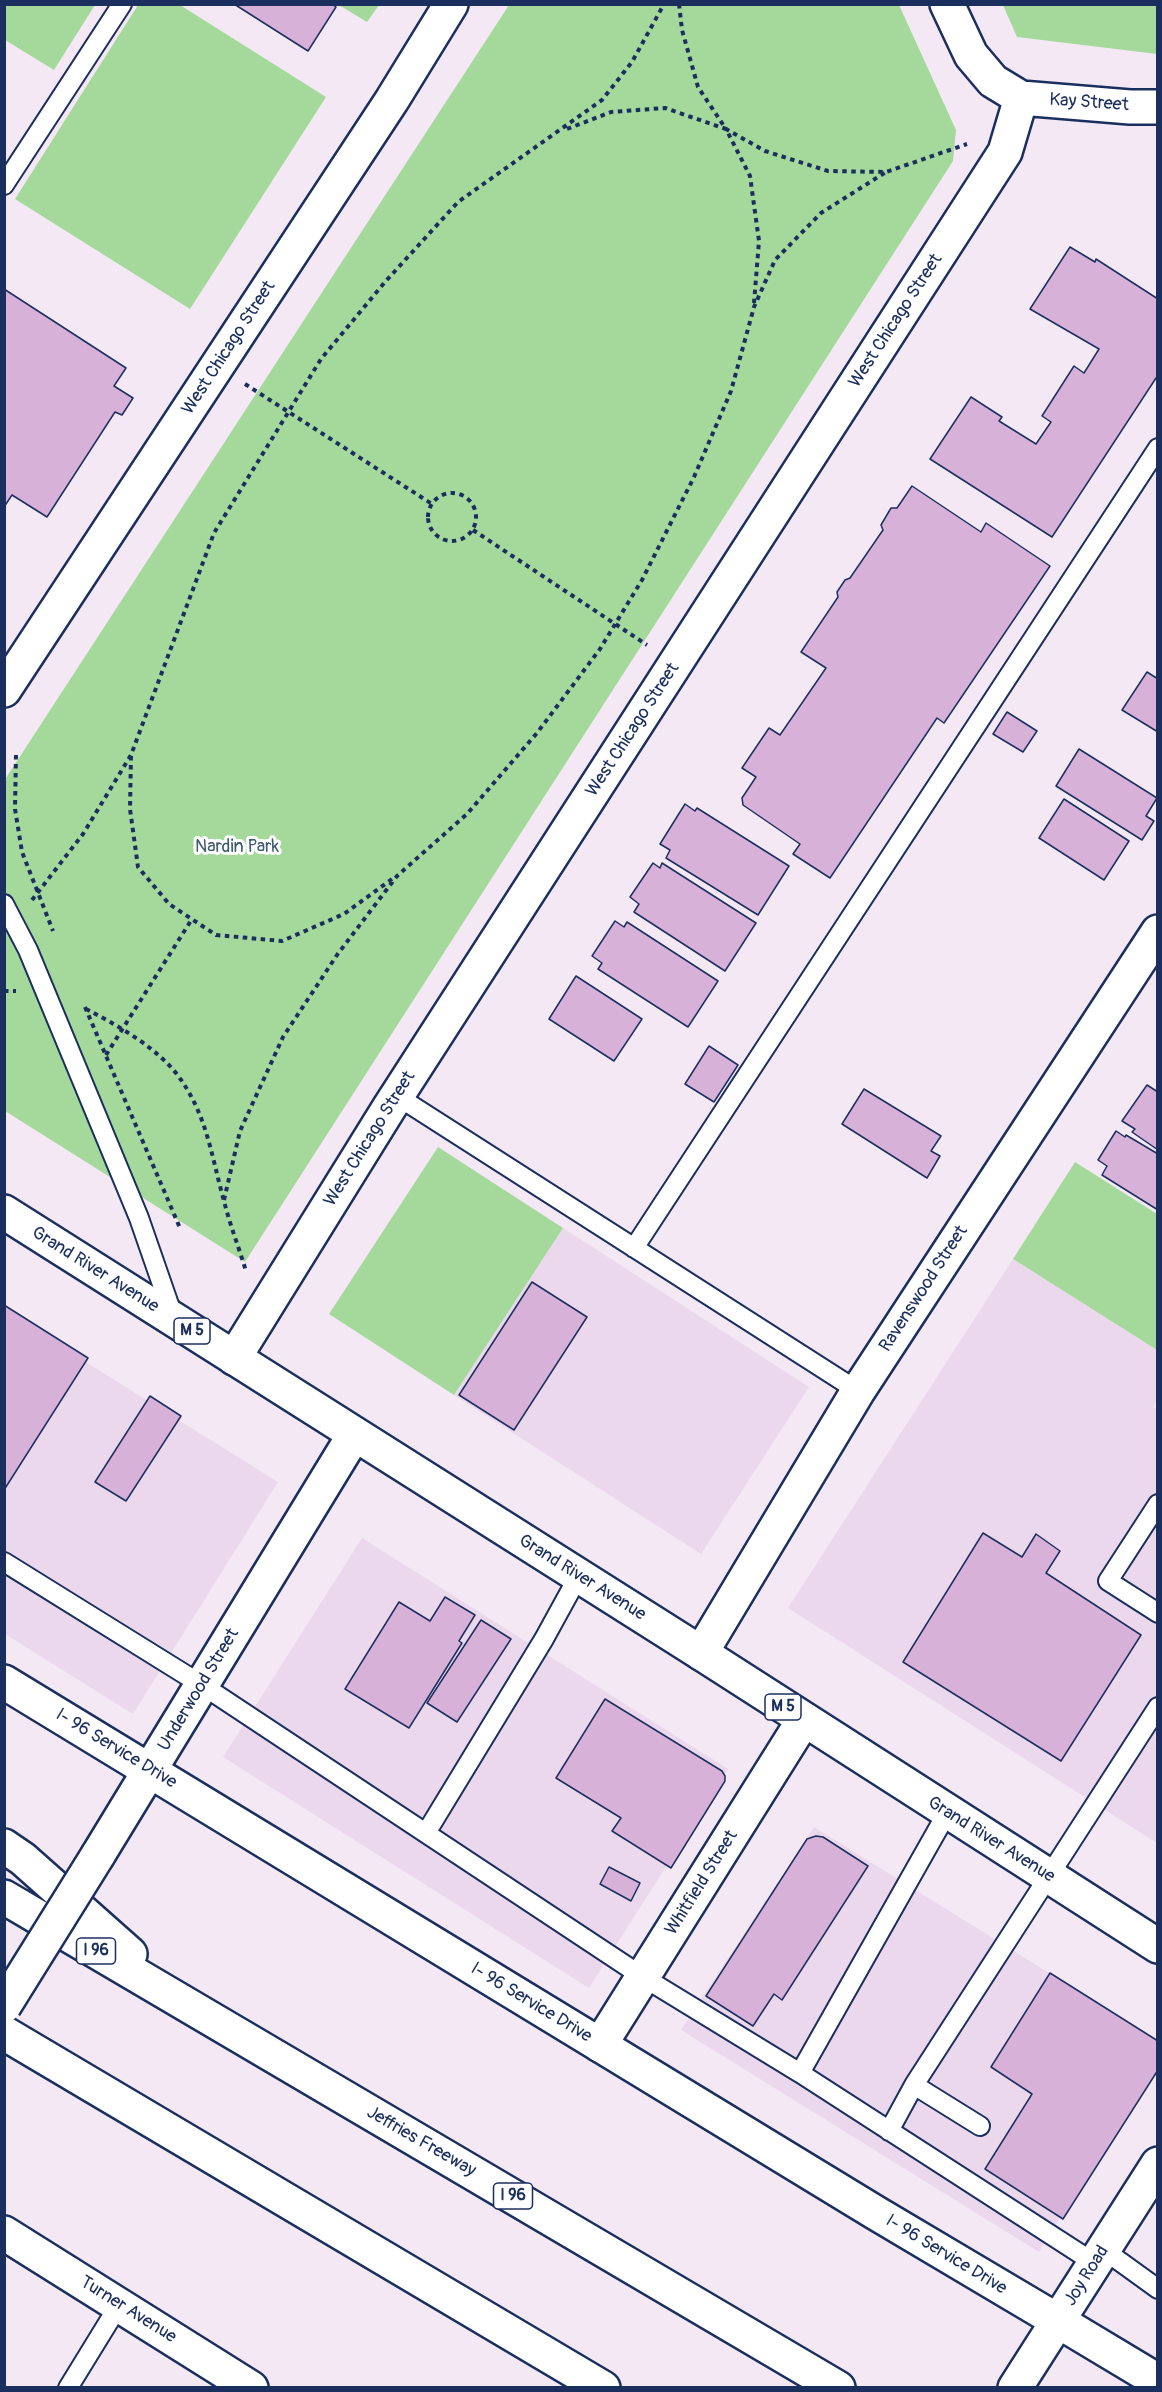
<!DOCTYPE html>
<html>
<head>
<meta charset="utf-8">
<style>
  body { margin:0 }
  #map { position:relative; width:1162px; height:2392px; overflow:hidden; background:#f3e8f4; font-family:Pangolin,sans-serif }
  canvas { display:block }
  .frame { position:absolute; inset:0; border:6px solid #1b2f5e; pointer-events:none }
</style>
</head>
<body>
<div id="map">
<canvas width="1162" height="2392"></canvas>
<div class="frame"></div>
</div>
<script>
const g = document.querySelector('canvas').getContext('2d');
g.lineJoin = 'round';
function fillPath(path, color) {
  g.fillStyle = color;
  g.fill(path, 'evenodd');
}
function strokePath(path, color, width, dash) {
  g.strokeStyle = color;
  g.lineWidth = width;
  g.lineCap = dash ? 'butt' : 'round';
  g.setLineDash(dash || []);
  g.stroke(path);
}
function write(font, color, halo, rows, align = 'center') {
  g.font = font + ' Pangolin,sans-serif';
  g.lineWidth = 6;
  g.setLineDash([]);
  g.textBaseline = 'middle';
  g.strokeStyle = halo;
  g.fillStyle = color;
  for (const [text, x, y, turn = 0] of rows) {
    g.save();
    g.translate(x, y);
    g.rotate((+turn || 0) * Math.PI / 180);
    g.textAlign = isNaN(turn) ? turn : align;
    if (halo) g.strokeText(text, 0, 0);
    g.fillText(text, 0, 0);
    g.restore();
  }
}
fillPath(new Path2D(`
  M563,1228L809,1387L701,1554L454,1395Z
  M1013,1259L1157,1350V1399L1153,1407L1158,1410L1157,1843L788,1608Z
  M4,1311L278,1482L133,1714L5,1634Z
  M362,1538L728,1769L589,1988L223,1757Z
  M814,1827L1157,2040V2061L1039,2252L681,2030Z`), '#ebd8ec');
fillPath(new Path2D(`
  M4,5L5,4L95,5L54,70L5,40Z
  M138,5H180L326,97L190,309L15,199Z
  M339,5L379,4V5L367,22Z
  M509,5H899L956,130L953,161L245,1262L5,1111L4,781Z
  M1003,5H1157V54L1017,37Z
  M438,1147L563,1228L454,1395L329,1314Z
  M1075,1162L1157,1214V1350L1013,1259Z`), '#a5d99c');
const building = new Path2D(`
  M234,4H332L336,7L308,51Z
  M1070,247L1095,262L1096,259L1158,299V375L1052,537L930,459L971,397L1002,417L999,421L1036,444L1051,422L1042,416L1074,366L1084,373L1099,349L1030,309Z
  M4,289L126,368L114,386L133,398L122,415L115,412L47,517L12,495L4,507Z
  M912,486L981,532L986,523L1050,566L944,723L937,718L830,878L793,854L800,844L743,805L742,798L756,777L742,768L769,728L780,735L826,668L801,652L838,597L837,592L845,580L850,578L883,530L881,525L891,508H897Z
  M1147,672L1158,679V732L1122,710Z
  M1007,712L1037,731L1023,752L993,734Z
  M1079,749L1157,798L1146,816L1154,821L1142,840L1056,786Z
  M1064,799L1129,841L1104,880L1039,838Z
  M685,804L695,811L697,808L789,866L758,915L666,858L670,850L660,844Z
  M653,863L660,868L662,863L756,923L725,971L634,912L639,904L630,897Z
  M615,921L624,927L627,922L718,981L688,1027L598,969L602,963L592,956Z
  M576,976L642,1019L614,1061L549,1019Z
  M709,1046L738,1065L714,1102L685,1084Z
  M1147,1085L1158,1092V1150L1132,1132L1135,1129L1122,1121Z
  M864,1089L941,1136L931,1151L940,1156L927,1178L842,1124Z
  M1116,1131L1125,1137L1126,1135L1158,1154V1210L1102,1175L1107,1166L1098,1160Z
  M532,1282L587,1317L514,1430L459,1395Z
  M4,1305L88,1358L4,1490Z
  M150,1396L181,1416L126,1501L95,1482Z
  M983,1533L1022,1557L1036,1534L1060,1551L1046,1573L1141,1635L1061,1761L903,1662Z
  M445,1597L475,1615L459,1641L462,1643L409,1728L345,1689L399,1602L430,1621Z
  M481,1620L511,1639L457,1722L427,1703Z
  M605,1699L722,1771L725,1776V1781L671,1868L612,1831L621,1818L556,1778Z
  M816,1836L823,1837L868,1866L782,2000L774,1994L753,2026L706,1996L807,1839Z
  M609,1867L640,1883L631,1901L600,1884Z
  M1050,1973L1158,2041V2070L1063,2219L985,2169L1032,2094L991,2067Z`);
fillPath(building, '#d8b1d9');
strokePath(building, '#1b2f5e', 1.5);
const lane = new Path2D(`
  M4,185L122,4
  M4,904L28,950L139,1218L173,1316
  M397,1096L858,1391
  M634,1248L1158,448
  M1158,1504L1108,1581L1158,1613
  M4,1562L202,1685L643,1977L800,2073L1096,2264
  M426,1833L544,1639L578,1577
  M800,2073L947,1813
  M980,2126L914,2085L1158,1707
  M889,2131L914,2085
  M1104,2250L1158,2289
  M68,2388L119,2305`);
const street = new Path2D(`
  M947,4L971,55L993,81L1021,98L1130,107H1158
  M4,690L392,100L451,4
  M234,1358L389,1108L1005,152L1021,98
  M701,1653L858,1391L1158,932
  M98,1855L354,1435
  M600,2045L803,1721`);
const secondary = new Path2D(`
  M4,1682L876,2213L1058,2321
  M4,2233L251,2388
  M1015,2388L1158,2164`);
const primary = new Path2D(`
  M4,1212L701,1653L1158,1946`);
const highway = new Path2D(`
  M4,1846L23,1859L130,1954
  M4,1897L838,2388
  M4,2033L603,2388
  M1058,2321L1158,2381`);
strokePath(lane, '#1b2f5e', 22);
strokePath(street, '#1b2f5e', 38);
strokePath(secondary, '#1b2f5e', 38);
strokePath(primary, '#1b2f5e', 38);
strokePath(highway, '#1b2f5e', 38);
strokePath(new Path2D(`
  M679,4L682,30L698,87L726,129L765,151L828,171L886,172L967,144
  M567,129L611,112L665,108L726,129L750,176L759,241L754,303
  M245,384L432,504
  M428 517a24 24 0 1 1 48 0a24 24 0 1 1-48 0Z
  M473,530L647,645
  M16,755L15,809L22,852L53,931
  M131,756L130,809L138,867L169,904L216,935L282,941L344,914L392,879
  M32,900L83,834L131,755L214,533L321,359L385,282L458,202L602,100L632,62L664,4
  M4,991H16
  M85,1007L180,1228
  M86,1009C117,1025 154,1046 176,1073C207,1113 211,1155 224,1201C230,1225 239,1248 246,1271
  M106,1055L192,919
  M224,1200L240,1131L283,1037L337,955L397,876L467,814L537,733L600,649L642,580L694,477L731,391L754,307L775,260L821,213L886,172`), '#1b2f5e', 4, [4.5, 4.5]);
strokePath(lane, '#fff', 18);
strokePath(street, '#fff', 33);
strokePath(secondary, '#fff', 33);
strokePath(primary, '#fff', 33);
strokePath(highway, '#fff', 33);
const streetBridge = new Path2D(`
  M4,2006L98,1855`);
strokePath(streetBridge, '#1b2f5e', 38, []);
strokePath(streetBridge, '#fff', 33);
for (const [x, y, w] of [
  [192,1331,36],
  [783,1707,36],
  [96,1951,39],
  [513,2196,39]
]) {
  const box = new Path2D();
  box.roundRect(x - w / 2, y - 13, w, 26, 4.5);
  g.fillStyle = '#fff';
  g.fill(box);
  strokePath(box, '#1b2f5e', 1.5);
}
write('bold 16px', '#1b2f5e', null, [
  ["M 5",192,1331],
  ["M 5",783,1707],
  ["I 96",96,1951],
  ["I 96",513,2196]
]);
write('18px', '#1b2f5e', '#fff', [
  ["Kay Street",1089,103,4],
  ["West Chicago Street",896,321,-57],
  ["West Chicago Street",229,348,-57],
  ["West Chicago Street",633,730,-57],
  ["West Chicago Street",370,1139,-58],
  ["Grand River Avenue",95,1270,32],
  ["Ravenswood Street",924,1289,-57],
  ["Grand River Avenue",582,1578,32],
  ["Underwood Street",199,1690,-59],
  ["I- 96 Service Drive",116,1749,31],
  ["Grand River Avenue",991,1840,32],
  ["Whitfield Street",702,1883,-58],
  ["I- 96 Service Drive",531,2003,31],
  ["Jeffries Freeway",421,2142,30],
  ["I- 96 Service Drive",946,2255,31],
  ["Joy Road",1087,2276,-58],
  ["Turner Avenue",128,2310,32]
]);
write('18px', '#3e5a6e', '#fff', [
  ["Nardin Park",237,847]
]);
</script>
</body>
</html>
